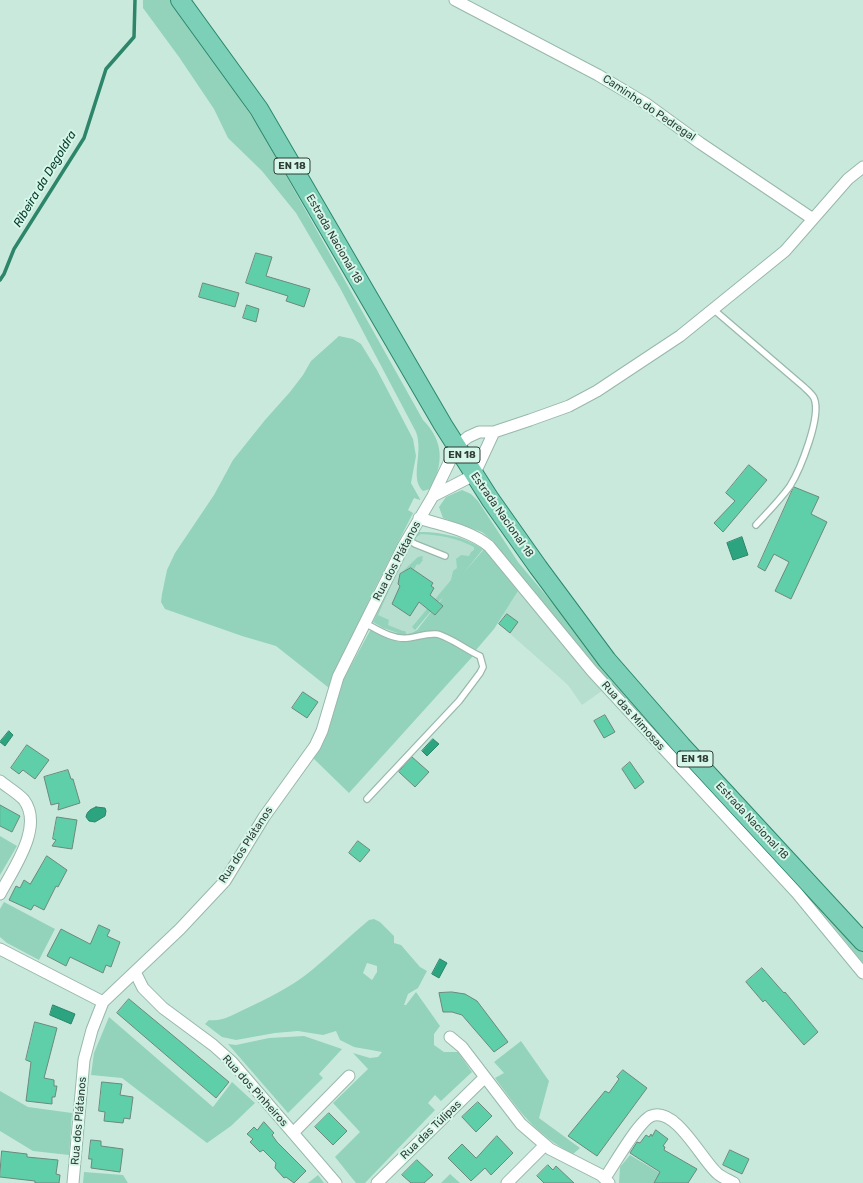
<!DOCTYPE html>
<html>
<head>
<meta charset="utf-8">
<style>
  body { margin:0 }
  canvas { display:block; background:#c9e9dc }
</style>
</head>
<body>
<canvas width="863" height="1183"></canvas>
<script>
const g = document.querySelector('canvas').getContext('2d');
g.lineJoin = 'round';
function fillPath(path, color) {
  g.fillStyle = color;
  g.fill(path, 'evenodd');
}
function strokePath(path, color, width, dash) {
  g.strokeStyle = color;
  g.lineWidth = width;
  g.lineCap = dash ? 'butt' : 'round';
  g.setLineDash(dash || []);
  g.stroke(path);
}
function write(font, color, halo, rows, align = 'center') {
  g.font = font + ' Rubik,sans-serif';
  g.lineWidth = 4;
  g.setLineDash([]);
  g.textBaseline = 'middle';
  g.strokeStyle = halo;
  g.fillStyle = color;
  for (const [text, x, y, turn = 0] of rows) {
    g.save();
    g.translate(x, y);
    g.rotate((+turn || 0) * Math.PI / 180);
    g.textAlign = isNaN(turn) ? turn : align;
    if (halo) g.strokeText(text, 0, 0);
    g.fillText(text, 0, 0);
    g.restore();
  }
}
fillPath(new Path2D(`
  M417,532H422L460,537L482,548L416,630L408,635H400L373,622L382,600Z
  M518,591L603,690L582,705L568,685L498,623Z`), '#b6dfcf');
fillPath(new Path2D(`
  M143,0H174L260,129L423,420C444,441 444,464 430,489L423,491C409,478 424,453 416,432L340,288L296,213L262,171L228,138L214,109L179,57L143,8Z
  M339,336L353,339L361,344L377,370L413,439L416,456L411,483L420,499V500L414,498L408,510L413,513L372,594L329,688L276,646L242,636L165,609L161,602L162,594L167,570L175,553L214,495L233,460L265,420L290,392L303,375L311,361Z
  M462,490L471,494L478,501L518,562L565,618L863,949V964C816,900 760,845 706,788C631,709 559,627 493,541L482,532L443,518L439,507L446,497Z
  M417,532C438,531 466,537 483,549L463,574L484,549L518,591L494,629L476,650L436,631L404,637L417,630L431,612L435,615L443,606L439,603L443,597L415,630L412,627L451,580L453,571L457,568L456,559L461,555L469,556L471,552L474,550V547C457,538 440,535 421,534L413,539Z
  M423,556L422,559L423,560L419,565L417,564L414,569L411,568L402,572L418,557Z
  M401,563L378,615L389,620L388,625L403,631H405L407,635H404L383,628L373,622Z
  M371,629L379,634L399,642L432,637L444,639L473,656L349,793L312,757L343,680Z
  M0,836L17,846L0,875Z
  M4,902L55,929L39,960L7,943L0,937V909Z
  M374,919L380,922L394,936V943L401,945L420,967L427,971L418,988L408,994L404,1005H406L416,992L440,1026L434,1034V1045L444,1052H458L472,1072L441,1101L435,1095L428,1103L435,1110L365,1183H356L335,1157L360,1132L333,1103L368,1069L353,1053L370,1058L378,1057L382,1052L354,1047L340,1040L336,1031L323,1035L298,1031L275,1033L236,1040L222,1037L205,1024L209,1020C222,1022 232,1015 243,1010C267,999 291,987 312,970C331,954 350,936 369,920ZM367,963L377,966V972L372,980L363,973Z
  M109,1017L213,1107L232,1082L255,1103L231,1126L207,1143L122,1078L91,1075L94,1053Z
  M304,1036L342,1049L319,1074L323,1078L288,1113L228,1044L236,1045L269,1038Z
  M521,1041L549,1081L539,1118L580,1148L573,1154C534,1133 521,1113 495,1078L504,1073L494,1062Z
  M0,1091L28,1107L72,1113L69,1155L33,1151L0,1131Z
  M630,1155L660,1173L655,1183H619L620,1167Z
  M84,1172L123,1175L128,1183H83Z
  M450,1174L460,1183H441Z
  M318,1175L324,1183H308Z`), '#94d3bb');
const water = new Path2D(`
  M742,537L748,555L733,560L727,543Z
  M9,731L13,735L5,746L0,742Z
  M433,739L439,744L427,756L422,751Z
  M96,807L105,808L106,811L105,816L95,822L89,821L86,817C87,811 91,809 96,807Z
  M440,959L447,963L439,978L432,974Z
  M53,1005L75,1014L71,1024L50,1015Z`);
fillPath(water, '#2ca480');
strokePath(water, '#2d856a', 1);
strokePath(new Path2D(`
  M0,280L4,274L14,249L84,138L106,69L134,37L135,0`), '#2d856a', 3.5);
const building = new Path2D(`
  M256,253L272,257L266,276L310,289L304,307L286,301L288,296L246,283Z
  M203,283L239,293L235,307L199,297Z
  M247,305L259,309L256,322L243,318Z
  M749,465L767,480L723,532L714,523L735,501L726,493Z
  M794,487L819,497L811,514L827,522L791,599L775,591L789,562L774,554L765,571L758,567Z
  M411,568L433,583L431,586L434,588L430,595L443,606L435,615L419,602L410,616L392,604L400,586L398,584L400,574Z
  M507,614L518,622L510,633L499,624Z
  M303,692L318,702L307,718L292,708Z
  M605,715L615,732L604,738L594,721Z
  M27,745L49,760L35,779L23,770L19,774L11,768Z
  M412,757L429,772L415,787L399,772Z
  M630,762L644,782L635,789L622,769Z
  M68,770L71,779H73L80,803L58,810L59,803L51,805L44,777Z
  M0,805L20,816L12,832L0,826Z
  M57,817L77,820L72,849L52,846L56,840L53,839Z
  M358,841L370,850L360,862L349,853Z
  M47,856L67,870L58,887L56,886L44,910L34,905L31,910L9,900L16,886L20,888L24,880L30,884Z
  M99,925L110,930L107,936L120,942L111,967L106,965L103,973L70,957L66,966L47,956L61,929L90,944Z
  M762,968L784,993L785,992L818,1032L804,1045L765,1000L763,1002L746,982Z
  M452,992L465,994L477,1001L508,1042L494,1052L462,1015L452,1012H443L439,993Z
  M129,999L229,1082L216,1098L117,1013Z
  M35,1022L57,1028L44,1078L54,1080V1086H57L55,1097H52V1104L26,1101L31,1062L26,1060Z
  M623,1070L647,1088L597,1156L568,1136L605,1091L609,1093L619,1079L617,1077Z
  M102,1082L122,1084L120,1095L133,1097L130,1119L124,1118L123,1123L104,1121L105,1112L99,1111Z
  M478,1102L492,1116L476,1132L462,1117Z
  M329,1113L347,1131L333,1145L315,1127Z
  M264,1122L274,1133L272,1135L277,1142L306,1171L294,1183L286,1177L284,1178L275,1168L276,1163L263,1150L260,1152L250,1142L253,1139L247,1134L254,1127L257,1130Z
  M656,1130L668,1139L663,1146L665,1147L664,1150L697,1169L688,1183H654L660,1172L630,1153L637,1142L640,1143L646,1135L649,1137L651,1134L652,1136Z
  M497,1136L513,1153L491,1175L485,1168L471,1181L448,1158L462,1144L476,1158Z
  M91,1140L101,1141V1146L123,1149L120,1172L91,1168L92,1159H89Z
  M730,1150L749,1159L742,1174L723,1165Z
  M2,1151L27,1154V1157L58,1160L56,1174L60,1175L59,1183H35V1181L0,1177Z
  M417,1160L433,1175L424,1183H411L402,1175Z
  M548,1165L553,1170L556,1166L574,1183H544L537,1176Z`);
fillPath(building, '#5fcfa9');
strokePath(building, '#6b897d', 1);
const lane = new Path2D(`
  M713,309L804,387C807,390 812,394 814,398C822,416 800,470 790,486C780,500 767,513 756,525
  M407,539L415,544L445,556
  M365,623C378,630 393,640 408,638C417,637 427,633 436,634C447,635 468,651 480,656L483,667L480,673L459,701L367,799`);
const street = new Path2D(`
  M813,219L848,179L863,167
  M433,496L474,475L494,432
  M419,518C443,526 470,530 489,546L592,671L797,893L863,973
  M0,781C7,787 18,793 24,800C44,827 13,869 0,894
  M0,949L103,1002
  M135,972L143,988L163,1008L213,1045L232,1062L336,1183
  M450,1037L462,1047L521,1124L550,1149L601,1175L609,1183
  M293,1133L349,1076
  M605,1178C614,1165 638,1122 651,1116C676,1106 702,1161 718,1174C723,1178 729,1180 734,1183
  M73,1183L84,1060L92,1030L103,1002L180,929L225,881L264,817L315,746L322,731L338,677L404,545L433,496L457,446L468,437L479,432H494L530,420L569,406L597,391L680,336L785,251L813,219L700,143L645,103L598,75L455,0
  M377,1183L484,1078
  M507,1183L545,1145`);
const primary = new Path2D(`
  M180,0L259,109L443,425L490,499L538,567L607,660L682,746L863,942`);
strokePath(lane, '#98b8ab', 8);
strokePath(street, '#98b8ab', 13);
strokePath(primary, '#2a886c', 20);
strokePath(lane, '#fff', 5.5);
strokePath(street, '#fff', 11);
strokePath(primary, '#7dd0b8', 18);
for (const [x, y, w] of [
  [292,166,36],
  [462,455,36],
  [695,759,36]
]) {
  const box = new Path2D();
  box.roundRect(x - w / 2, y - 8, w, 16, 3);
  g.fillStyle = '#d6f7e9';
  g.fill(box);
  strokePath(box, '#2f3c37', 1);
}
write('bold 10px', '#2f3c37', null, [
  ["EN 18",292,166],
  ["EN 18",462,455],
  ["EN 18",695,759]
]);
write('11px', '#2f3c37', '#d6f7e9', [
  ["Caminho do Pedregal",649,108,34],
  ["Estrada Nacional 18",334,239,60],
  ["Estrada Nacional 18",502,515,55],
  ["Rua dos Plátanos",397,561,-62],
  ["Rua das Mimosas",633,716,48],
  ["Estrada Nacional 18",752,821,47],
  ["Rua dos Plátanos",246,845,-57],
  ["Rua dos Pinheiros",255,1091,48],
  ["Rua dos Plátanos",79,1121,-85],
  ["Rua das Túlipas",431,1130,-44]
]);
write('italic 12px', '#04392a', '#d6f7e9', [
  ["Ribeira da Degoldra",45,179,-59]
]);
</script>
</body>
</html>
